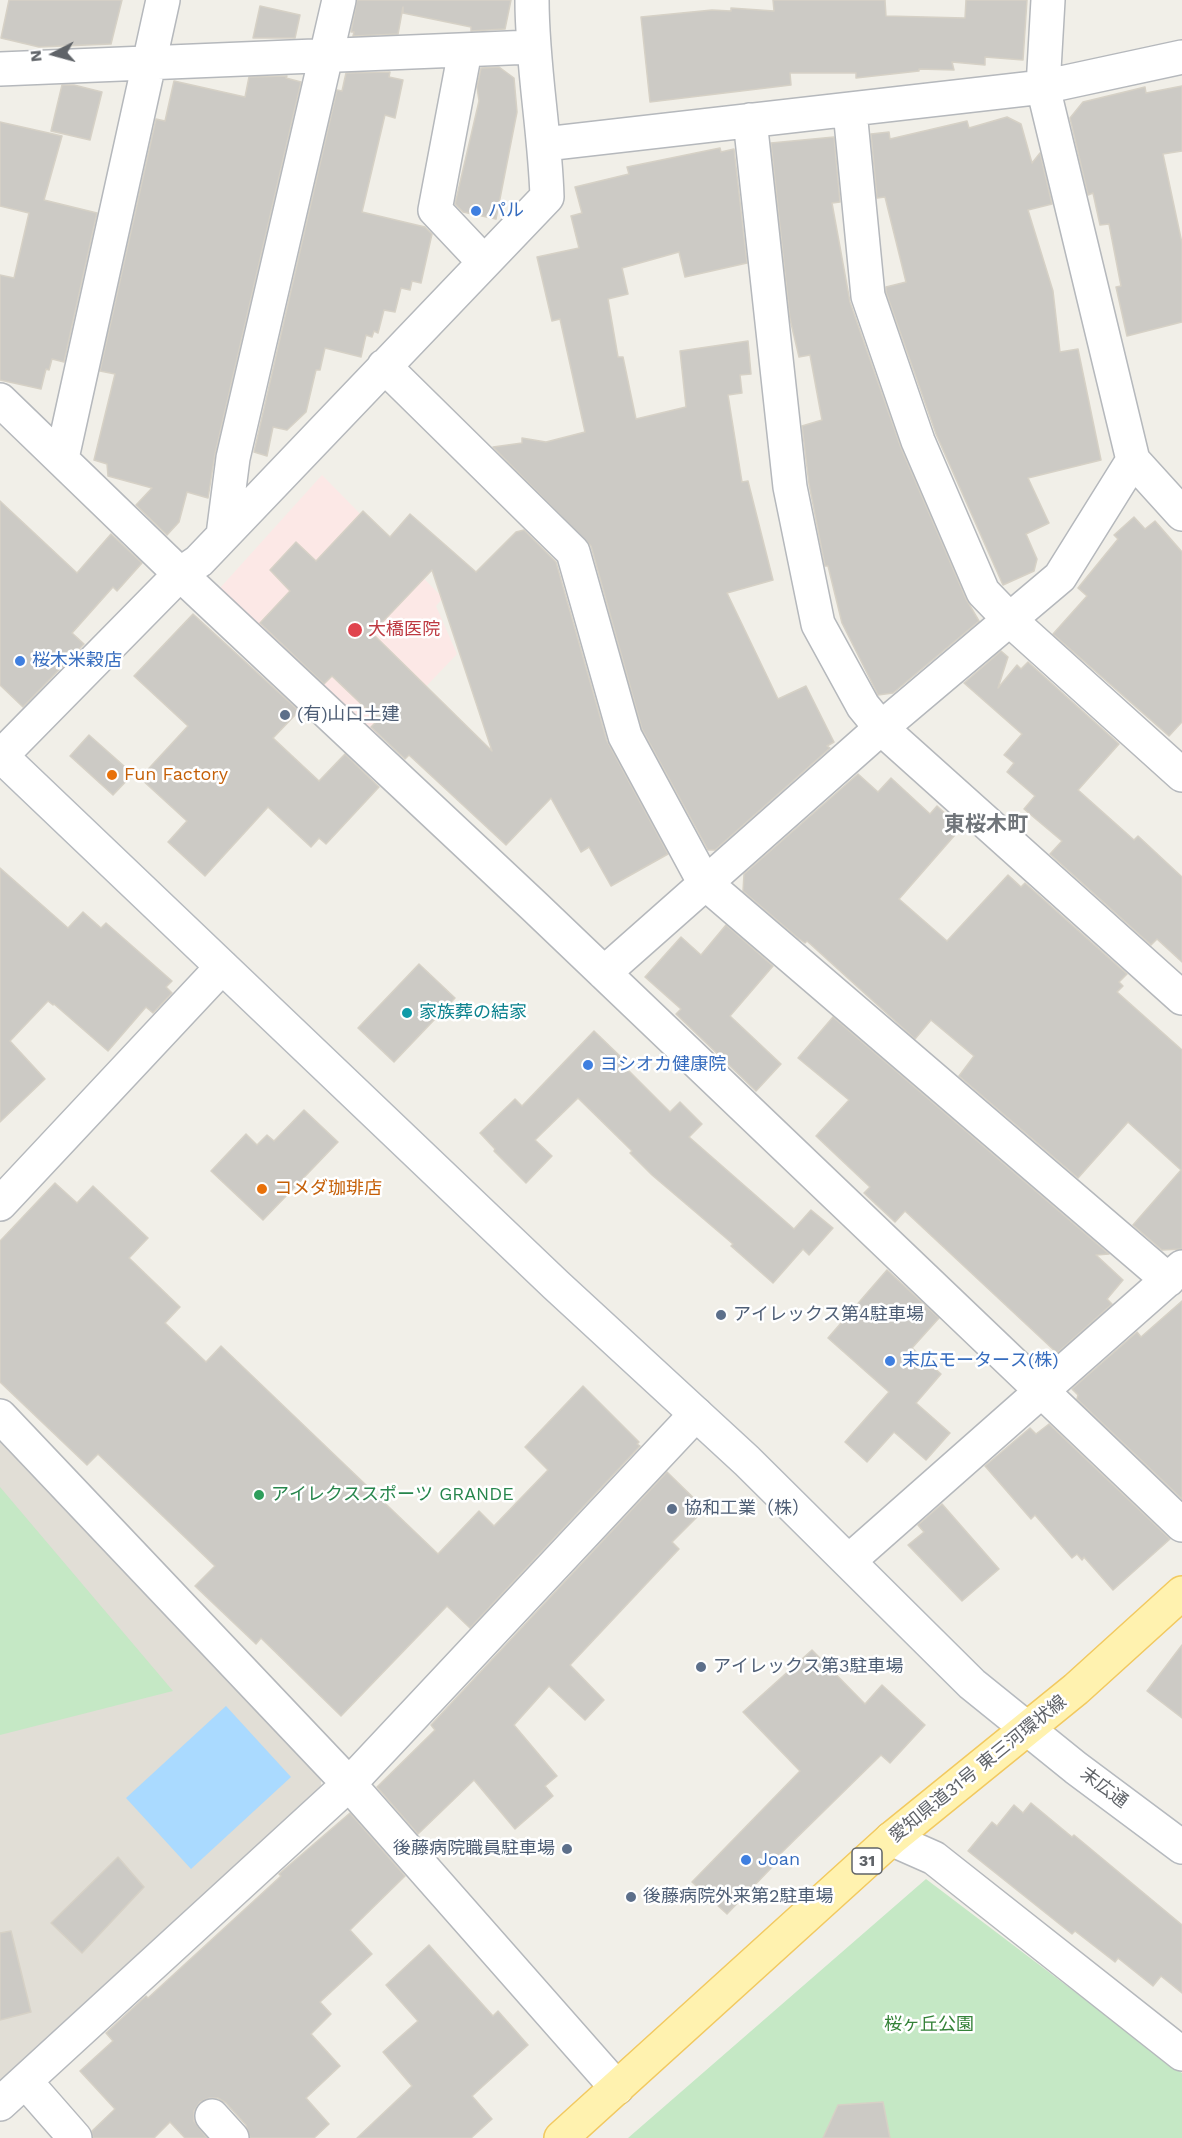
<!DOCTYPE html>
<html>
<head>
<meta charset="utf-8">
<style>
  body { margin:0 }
  #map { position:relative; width:1182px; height:2138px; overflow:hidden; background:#f1efe8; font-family:"Work Sans",sans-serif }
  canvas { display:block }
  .north { position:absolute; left:24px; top:24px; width:60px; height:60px; -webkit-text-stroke:4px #fff; paint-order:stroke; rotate:264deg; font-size:16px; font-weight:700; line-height:24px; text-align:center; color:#5f6368 }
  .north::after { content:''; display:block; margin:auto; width:21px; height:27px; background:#5f6368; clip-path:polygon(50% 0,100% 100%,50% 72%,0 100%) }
</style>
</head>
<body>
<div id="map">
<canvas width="1182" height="2138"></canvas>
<div class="north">N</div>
</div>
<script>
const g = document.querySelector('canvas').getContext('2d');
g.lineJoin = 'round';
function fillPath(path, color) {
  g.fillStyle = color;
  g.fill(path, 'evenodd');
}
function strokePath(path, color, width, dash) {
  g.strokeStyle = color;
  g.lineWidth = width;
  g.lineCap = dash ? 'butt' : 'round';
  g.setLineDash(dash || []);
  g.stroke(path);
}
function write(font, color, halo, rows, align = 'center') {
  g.font = font + ' "Work Sans","Noto Sans JP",sans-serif';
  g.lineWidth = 5;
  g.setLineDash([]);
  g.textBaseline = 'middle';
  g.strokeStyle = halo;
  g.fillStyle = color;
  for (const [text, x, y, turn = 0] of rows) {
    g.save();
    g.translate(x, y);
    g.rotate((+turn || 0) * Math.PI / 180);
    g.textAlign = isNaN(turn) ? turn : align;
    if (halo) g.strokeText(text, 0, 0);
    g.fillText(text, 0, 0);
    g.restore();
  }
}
fillPath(new Path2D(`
  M0,1436L321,1773V1787L0,2082Z`), '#e1ded6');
fillPath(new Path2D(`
  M322,475L443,598L436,606L457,654L377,738L220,588Z`), '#fce8e6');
fillPath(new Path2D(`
  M0,1487L173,1691L0,1735Z
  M926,1879L1182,2073V2138H628Z`), '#c5e8c5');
fillPath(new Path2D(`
  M226,1706L291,1777L191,1869L126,1798Z`), '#aadaff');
const building = new Path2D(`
  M9,0H122L111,44L39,47L1,38Z
  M357,0H511L505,29L471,31V27L403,13V7L398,34L353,36L354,32H351Z
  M773,0H885L886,16L965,18L966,0H1027L1023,60L985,57V65L952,62L954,70L919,69V71L856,78V73H790L791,85L650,102L641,17L712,10L731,11V8L774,11Z
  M260,6L300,15L295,38H253Z
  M499,67L514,78L517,112L496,219L463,212L455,204L479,101L477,87L481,68Z
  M390,72L389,77L403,80L395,118L385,115L362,212L425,227L432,234L421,283L412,281L410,290L401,288L395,312L384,310L378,333L374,331L372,337L366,335L361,357L325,348L320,370H316L306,412L287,430L273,427L267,456L254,452L337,90L342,91L346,73Z
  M287,76L286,78L301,82L215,454L208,498L187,492L179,522L167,535L136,505L152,488L108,476L107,464L94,460L115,374L100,371L156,119L165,121L174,81L245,97L249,77Z
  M62,85H74L102,92L90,140L51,131Z
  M1182,86V151L1163,154L1182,243V322L1127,336L1116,287L1121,286L1109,224L1100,225L1093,193L1088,195L1070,118L1083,102L1145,87L1146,93Z
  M1007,117L1021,124L1032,163L1040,153L1052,204L1028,210L1053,291L1060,352L1078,349L1101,460L1028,478L1049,523L1026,534L1037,559L1034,571L1003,585L936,434L886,292V287L906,282L885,197L877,198L871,134L889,132L890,139L967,121L969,128Z
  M0,122L62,136L44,200L97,213L64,362L52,359L49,370L46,369L41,389L0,380V275L14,278L29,213L0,206Z
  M834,137L840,202L832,203L850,302L901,448L966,599L979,621L893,693L878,695L842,623L828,566H825L809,484L802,426L822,420L810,355L799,357L790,319L771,143Z
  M720,148L721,152L734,149L747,263L685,277L679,252L622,268L628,294L608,299L618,357H623L636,419L686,407L680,351L748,341L751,374L740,375L742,393L728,395L742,482L748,481L773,580L727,593L778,699L806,686L834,742L827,746L830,748L715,850H708L642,729L591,546L493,447L522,443V438L546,442L585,432L560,319L552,321L537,257L579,248L571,216L582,213L575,187L629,174L627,167Z
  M0,501L77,573L111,534L142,563L117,591L113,587L72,633L84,644L23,707L0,685Z
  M363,511L390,537L410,514L476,572L516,532L524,530L556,562L607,741L668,854L611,886L589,847L581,852L551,798L506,845L409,755L405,759L371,727L378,720L332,676L324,684L260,623L290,591L270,570L296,542L316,561ZM432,570L492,751L372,633Z
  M1134,517L1145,529L1155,521L1182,552V722L1169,736L1053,634L1087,596L1078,588L1118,539L1114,535Z
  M193,614L299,711L273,738L319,781L345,754L379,787L326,844L319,838L311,847L268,807L205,876L168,842L187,821L140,778L188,726L134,676Z
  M1001,651L1008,657L998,688L1017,665L1021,669L1028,662L1119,744L1078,790L1134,840L1138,836L1182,877V962L1157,939L1151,945L1050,854L1062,841L1024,809L1035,796L1007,772L1014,763L1004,755L1022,734L964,683Z
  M89,735L133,774L113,795L70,756Z
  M858,774L878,792L891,778L930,814L937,806L961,828L899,899L947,941L1008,875L1021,887L1025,883L1127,974L1119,982L1123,986L1117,992L1182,1050V1249L1162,1250L1133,1225L1181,1170L1128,1122L1078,1178L959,1076L974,1056L931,1020L915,1039L807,941L805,943L798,938L743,891L744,874Z
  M0,868L68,928L83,912L101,928L106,923L172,981L166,987L172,993L153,1013L146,1007L108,1051L54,1004L53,1005L48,1001L10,1041L45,1079L0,1122Z
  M726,925L773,966L730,1016L781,1064L756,1091L676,1014L681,1009L645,977L681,937L701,955Z
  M419,964L455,998L394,1062L358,1028Z
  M833,1017L1109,1254L1096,1255L1123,1280L1107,1299L1112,1304L1057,1353L905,1211L895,1222L864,1193L870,1187L816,1136L849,1100L798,1058Z
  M594,1031L622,1058L619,1061L670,1112L680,1102L702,1124L689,1137L794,1229L811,1210L833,1228L809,1255L803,1249L773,1283L731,1246L733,1244L652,1175L630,1153L632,1151L578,1098L535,1140L552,1156L526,1183L494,1151L495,1149L480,1133L515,1099L522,1106Z
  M304,1110L338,1142L263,1220L211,1171L246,1134L257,1145L267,1135L274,1141Z
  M55,1183L77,1203L93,1186L148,1238L129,1258L180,1307L165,1323L206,1362L221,1346L438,1554L479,1511L494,1526L548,1470L525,1447L583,1386L639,1442L637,1444L640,1446L470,1628L447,1606L341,1716L261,1638L256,1644L195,1586L215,1566L98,1454L87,1465L0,1382V1241Z
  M887,1270L939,1318L912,1348L941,1374L916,1403L950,1433L926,1460L894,1432L867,1462L845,1442L889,1392L828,1338Z
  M1182,1301V1499L1077,1399L1078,1395L1072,1389L1137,1332L1141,1337Z
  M1049,1424L1170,1539L1113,1590L1084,1557L1082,1560L1077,1554L1072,1558L1035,1515L1031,1519L985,1466L1030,1428L1036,1434Z
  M667,1472L705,1509L672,1542L679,1549L570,1665L604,1700L585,1720L549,1686L514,1725L557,1776L545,1786L553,1796L515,1829L474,1780L418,1834L377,1787L435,1730L431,1725Z
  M942,1504L999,1569L962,1601L908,1545L924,1532L918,1525Z
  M1182,1645V1718L1147,1691Z
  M812,1650L865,1704L882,1685L925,1725L890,1763L881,1755L772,1862L774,1865L727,1914L692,1882L800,1771L743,1712Z
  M1031,1803L1072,1837L1074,1835L1182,1925V1993L1161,1976L1153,1986L1118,1958L1115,1962L1075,1931L1072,1934L968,1851L992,1822L997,1826L1014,1805L1023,1813Z
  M350,1813L405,1876L350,1930L372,1954L320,2002L331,2014L311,2034L340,2066L306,2098L329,2124L314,2138H250L246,2125L226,2103L218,2098H209L200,2102L194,2111V2121L207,2138H185L170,2122L154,2138H93L92,2131L115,2109L80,2071L113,2041L106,2033L146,1996L148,1998L281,1876L279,1874Z
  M118,1857L144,1887L82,1953L51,1923Z
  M11,1931L31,2012L0,2020V1933Z
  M429,1945L493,2016L498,2011L528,2045L472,2096L492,2119L471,2138H357L412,2086L383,2052L418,2021L386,1985Z
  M883,2102L890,2138H823L838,2105Z`);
fillPath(building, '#cccac5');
strokePath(building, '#d6d1c6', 1.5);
const street = new Path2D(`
  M1048,0L1043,87L1133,460L1182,514
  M465,51L435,210L484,262
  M0,69L532,47
  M850,111L868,296L918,441L983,592L1010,620L1182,775
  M750,120L790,487L818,624L863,706L881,728L1182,998
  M545,144L1043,87L1182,57
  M384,366L573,552L625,736L704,882L1168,1280
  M0,400L180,574L534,906L1182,1525
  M62,458L163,0
  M223,535L233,458L339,0
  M1,756L180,574L199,561L547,197C545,131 532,66 532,0
  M604,973L881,728L1060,577L1133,460
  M0,1204L222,967
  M0,1416L349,1784L617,2088
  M850,1560L1182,1267
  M891,1839L934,1858L1182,2054
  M25,2081L75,2138
  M0,2104L349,1784L696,1414
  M212,2116L232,2138`);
const secondary = new Path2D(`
  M0,755L556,1285L747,1461L972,1684L1076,1768L1182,1847`);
const primary = new Path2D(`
  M561,2138L891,1839L1076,1689L1182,1593`);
strokePath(street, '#b5b8bc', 36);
strokePath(secondary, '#b6babf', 36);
strokePath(primary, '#f2c960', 36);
strokePath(street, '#fff', 33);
strokePath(secondary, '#fff', 33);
strokePath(primary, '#fff2af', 33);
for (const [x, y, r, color] of [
  [476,211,6,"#3f7fe0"],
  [355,630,8,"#e0444e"],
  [20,661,6,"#3f7fe0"],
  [285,715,6,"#5c6f8a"],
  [112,775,6,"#e8710a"],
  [407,1013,6,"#0f9aa8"],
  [588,1065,6,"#3f7fe0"],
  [262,1189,6,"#e8710a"],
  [721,1315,6,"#5c6f8a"],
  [890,1361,6,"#3f7fe0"],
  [259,1495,6,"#2e9e5b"],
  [672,1509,6,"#5c6f8a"],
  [701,1667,6,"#5c6f8a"],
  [567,1849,6,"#5c6f8a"],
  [746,1860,6,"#3f7fe0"],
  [631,1897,6,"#5c6f8a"]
]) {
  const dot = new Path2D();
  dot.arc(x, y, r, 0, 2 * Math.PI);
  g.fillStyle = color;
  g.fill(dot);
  strokePath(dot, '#fff', 2);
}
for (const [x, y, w] of [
  [867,1861,30]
]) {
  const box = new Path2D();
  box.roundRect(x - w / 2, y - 13, w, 26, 4.5);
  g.fillStyle = '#fff';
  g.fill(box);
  strokePath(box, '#5f6368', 1.5);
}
write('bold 16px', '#5f6368', null, [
  ["31",867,1861]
]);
write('18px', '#366cbe', '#fff', [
  ["パル",488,211],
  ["桜木米穀店",32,661],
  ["ヨシオカ健康院",600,1065],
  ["末広モータース(株)",902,1361],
  ["Joan",758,1860]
], 'left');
write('18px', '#be3a42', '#fff', [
  ["大橋医院",368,630]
], 'left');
write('18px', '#4e5e75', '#fff', [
  ["(有)山口土建",297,715],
  ["アイレックス第4駐車場",733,1315],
  ["協和工業（株）",684,1509],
  ["アイレックス第3駐車場",713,1667],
  ["後藤病院職員駐車場",555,1849,"right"],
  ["後藤病院外来第2駐車場",643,1897]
], 'left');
write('18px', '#c56008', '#fff', [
  ["Fun Factory",124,775],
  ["コメダ珈琲店",274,1189]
], 'left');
write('18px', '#0d838f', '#fff', [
  ["家族葬の結家",419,1013]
], 'left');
write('18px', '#27864d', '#fff', [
  ["アイレクススポーツ GRANDE",271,1495]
], 'left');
write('18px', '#5f6368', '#fff', [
  ["愛知県道31号 東三河環状線",978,1769,-39],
  ["末広通",1104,1788,37]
]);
write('18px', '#348238', '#fff', [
  ["桜ヶ丘公園",929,2025]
]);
write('bold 21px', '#70757a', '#fff', [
  ["東桜木町",986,825]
]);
</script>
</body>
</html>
